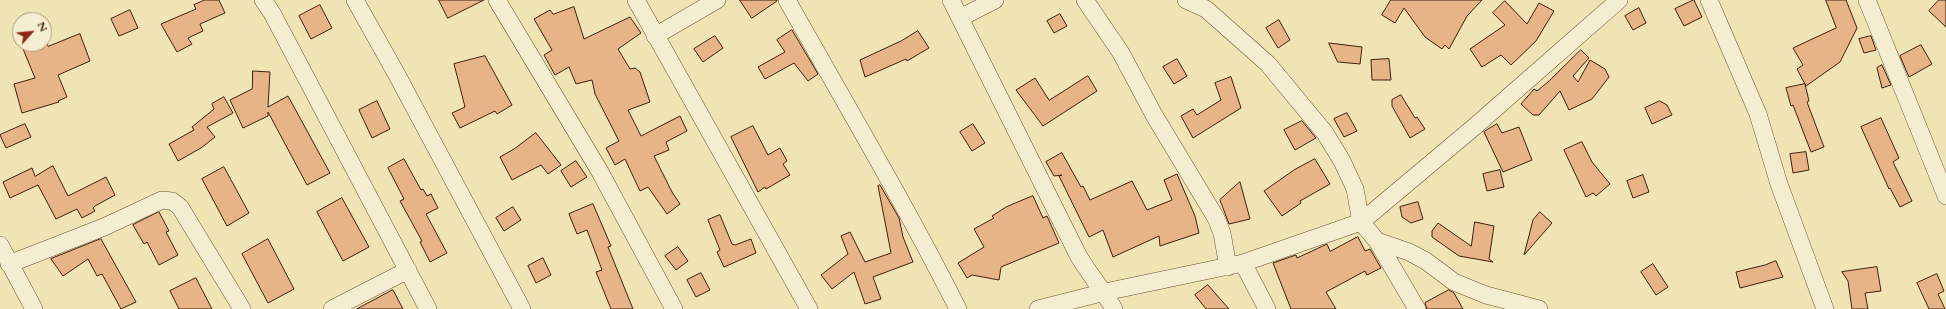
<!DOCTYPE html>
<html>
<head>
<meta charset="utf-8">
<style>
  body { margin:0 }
  #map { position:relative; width:1946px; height:309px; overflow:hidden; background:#f0e4b5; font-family:Cardo,serif }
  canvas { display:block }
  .north { position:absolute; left:12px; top:12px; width:40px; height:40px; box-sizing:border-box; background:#f5edcf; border:1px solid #ac9b81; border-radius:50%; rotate:63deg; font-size:11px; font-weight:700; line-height:16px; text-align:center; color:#3f200d }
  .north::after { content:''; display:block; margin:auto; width:14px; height:18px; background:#8f2418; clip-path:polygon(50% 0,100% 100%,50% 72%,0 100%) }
</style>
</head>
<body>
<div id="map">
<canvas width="1946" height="309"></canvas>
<div class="north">N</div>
</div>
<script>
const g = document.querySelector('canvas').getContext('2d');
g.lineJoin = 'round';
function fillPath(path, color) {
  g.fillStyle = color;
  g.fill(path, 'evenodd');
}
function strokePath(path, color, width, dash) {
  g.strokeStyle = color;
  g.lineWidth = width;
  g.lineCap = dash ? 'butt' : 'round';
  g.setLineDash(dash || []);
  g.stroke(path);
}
const building = new Path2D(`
  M205,0H219L225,13L200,24L203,31L188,38L192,44L177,52L161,24L196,9L194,5Z
  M439,0H484L448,18Z
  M740,0H777V1L752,18Z
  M1391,0H1482L1467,16L1449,49L1445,45L1442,49L1425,37L1404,8L1395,23L1382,15Z
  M1694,0L1702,17L1684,26L1675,9Z
  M1826,0H1846L1857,28L1840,62L1806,86L1797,69L1803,65L1793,48L1836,28Z
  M1939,0H1946V27L1929,11Z
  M1505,1L1527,24L1539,3L1554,11L1536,41L1511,65L1501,55L1482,67L1470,49L1505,25L1493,13Z
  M320,5L332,28L311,39L299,16Z
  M574,7L584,39L630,17L641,33L618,49L630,69L635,68L640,72L650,102L628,110L641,136L680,116L687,131L666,142L669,150L654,156L672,192L680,204L667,214L648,187L640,191L625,159L615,165L606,148L619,141L595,94L592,80L576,84L569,67L555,75L544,55L552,50L534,19L550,10L553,14Z
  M1639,8L1646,23L1633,30L1625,16Z
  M130,10L138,28L119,36L111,19Z
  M1060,14L1067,26L1054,33L1047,21Z
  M1279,20L1290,40L1278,48L1266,28Z
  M792,30L818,74L808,81L794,63L765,79L758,67L785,52L777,40Z
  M918,31L929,48L907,61L906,59L865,77L860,60L901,41Z
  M80,34L90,61L58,75L67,97L58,101L59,102L22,113L14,84L35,78L21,44H47L48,46Z
  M715,36L723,48L703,62L694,49Z
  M1871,36L1876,50L1864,53L1859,39Z
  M1329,43L1362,47L1360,64L1338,62Z
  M1921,45L1932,64L1909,77L1900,56Z
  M1581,50L1589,58L1573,76L1578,82L1590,60L1605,69L1609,77L1592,99L1569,110L1560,91L1539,115H1533L1521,104L1534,89L1537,91L1549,81Z
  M485,56L512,105L497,114L495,111L460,128L452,113L465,107L454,64Z
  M1177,59L1187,76L1174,84L1163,67Z
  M1389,59L1391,80H1372L1371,60Z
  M1882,65L1891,85L1882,88L1877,68Z
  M253,71L270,72L268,107L288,96L330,173L307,185L268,112V116L243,128L230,100L252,89Z
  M1088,76L1097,91L1043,126L1016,90L1035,78L1049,100Z
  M1231,77L1241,108L1193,138L1181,116L1193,109L1197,115L1221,100L1215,83Z
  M1805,84L1809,101L1807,102L1824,147L1811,152L1793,105L1791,106L1786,88Z
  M1401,95L1415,118L1417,117L1425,129L1410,138L1392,106V100Z
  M224,97L233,113L207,127L215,137L201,148L178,161L169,144L194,130L192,127L214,109L212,104Z
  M377,101L390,129L372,138L359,110Z
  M1660,101L1667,105L1672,115L1652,124L1645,108Z
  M1347,113L1357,131L1344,137L1334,119Z
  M1881,118L1899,158L1893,162L1912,201L1900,207L1890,188L1889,189L1861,127Z
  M1302,121L1316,138L1295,150L1284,130Z
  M25,124L31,137L6,148L0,135Z
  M973,124L985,143L972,151L960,132Z
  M1497,124L1502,133L1519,127L1532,160L1503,172L1484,132Z
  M753,126L768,155L780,148L787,161L783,164L790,175L766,189L765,187L758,192L731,137Z
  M536,133L561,165L548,174L541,165L512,180L500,157L514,149Z
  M1582,142L1592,162L1610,184L1596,196L1593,193L1586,197L1564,150Z
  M1806,152L1809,170L1793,173L1790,154Z
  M1062,153L1081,187L1083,186L1090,200L1132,181L1147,210L1172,200L1164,180L1177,174L1195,216L1199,233L1160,246L1159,236L1113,257L1103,230L1089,237L1059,176L1062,175L1054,176L1046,162Z
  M404,159L421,190L423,189L427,196L431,194L438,208L426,214L447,253L430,262L420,242L422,241L400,201L404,199L388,168Z
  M1315,159L1330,184L1300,201L1301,203L1282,216L1264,191L1294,170Z
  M576,161L587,177L571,187L561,171Z
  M53,166L68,196L106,177L115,195L95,206L93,208L95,211L82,218L77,209L56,219L38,185L10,198L3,182L32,168L35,176Z
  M224,167L249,213L227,226L202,179Z
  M1500,170L1504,187L1487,191L1483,174Z
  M1643,175L1649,192L1633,198L1627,181Z
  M1240,182L1250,219L1229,224L1220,200Z
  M880,185L899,218L903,237L913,262L873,277L881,299L865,304L854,272L832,289L821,275L848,254L841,236L850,232L865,262L891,253L878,186Z
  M1033,196L1043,218L1047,216L1059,243L1001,267L999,280L972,275L967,278L958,263L984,247L974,229L994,218L992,216L1006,207Z
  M342,198L369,247L343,261L317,212Z
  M1418,202L1423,219L1411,223L1402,217L1400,207Z
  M593,204L611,246L608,247L633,309H611L596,272L602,270L587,230L577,234L569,214Z
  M513,207L521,220L504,231L496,218Z
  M159,212L169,231L166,232L178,255L159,265L147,242L144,244L133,225Z
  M1540,212L1552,223L1524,255L1533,220Z
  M720,215L732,244L735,245L751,239L756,253L724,267L717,252L720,250L708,220Z
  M1475,222L1494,226L1489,259L1493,262L1459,256L1432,237V231L1438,223L1471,246Z
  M1358,237L1365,251L1370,249L1381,268L1367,275L1365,271L1326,292L1336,309H1291L1273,263L1296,255L1297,258L1327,244L1330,251Z
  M101,239L136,302L121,309L102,274L97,276L88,259L63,276L51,259Z
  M268,239L294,289L268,303L242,254Z
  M678,247L688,261L676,270L665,256Z
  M543,258L551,275L536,283L528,266Z
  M1776,261L1783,277L1740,288L1736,272L1765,265Z
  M1653,264L1668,287L1656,295L1641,272Z
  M1877,267L1881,291L1865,293L1868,309H1852L1848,281L1842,272Z
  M701,273L710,290L696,297L687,280Z
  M1937,274L1944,291L1938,294L1945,309H1929L1917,283Z
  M196,278L212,309H179L170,291Z
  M1208,285L1229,309H1206L1195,295Z
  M393,290L403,309H357Z
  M1449,290L1454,293L1463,309H1427L1425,303Z`);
fillPath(building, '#e6b487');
strokePath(building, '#3f200d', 1);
const minor = new Path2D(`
  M263,0L272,13L428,309
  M355,0L397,75L522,309
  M497,0L599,170L674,309
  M636,0L809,309
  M787,0C845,103 905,204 958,309
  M951,0L1078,255C1089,274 1103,290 1114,309
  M1085,0L1121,53L1154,115L1216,218L1222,233L1228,267
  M1186,0L1206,9L1268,64L1325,133L1342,161L1355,189L1361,222L1377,241L1417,309
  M1709,0L1758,114L1779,184L1825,309
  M1867,0L1946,196
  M960,18L995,0
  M655,36L717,0
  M1377,241L1409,252L1426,261L1454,282L1486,295L1539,309
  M0,245L34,309
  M1243,263L1267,309
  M9,264L104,227L162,200L172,201L180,207L242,309
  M332,309L408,270
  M1038,309L1105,292L1243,263L1361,222L1473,128L1619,0`);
strokePath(minor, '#6b5137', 18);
strokePath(minor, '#f5edcf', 17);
</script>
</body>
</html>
